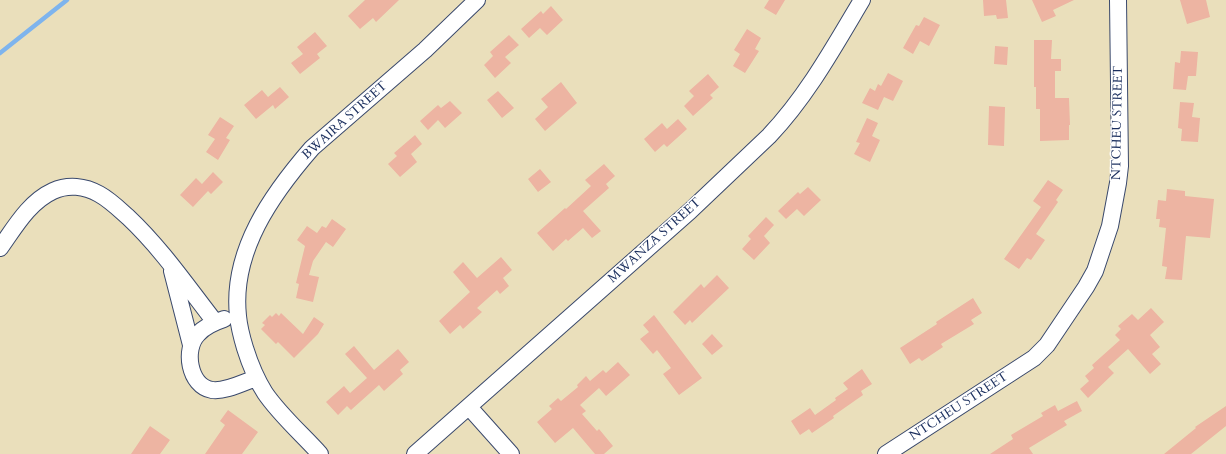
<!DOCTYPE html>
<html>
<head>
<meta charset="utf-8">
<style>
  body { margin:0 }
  canvas { display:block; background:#eadfbb }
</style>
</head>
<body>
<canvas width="1226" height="454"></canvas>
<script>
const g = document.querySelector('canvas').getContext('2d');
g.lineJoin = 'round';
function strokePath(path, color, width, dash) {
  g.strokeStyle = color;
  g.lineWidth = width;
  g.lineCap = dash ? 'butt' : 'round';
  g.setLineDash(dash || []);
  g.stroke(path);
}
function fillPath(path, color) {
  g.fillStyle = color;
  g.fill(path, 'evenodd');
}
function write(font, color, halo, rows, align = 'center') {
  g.font = font + ' Cardo,serif';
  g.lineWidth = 3;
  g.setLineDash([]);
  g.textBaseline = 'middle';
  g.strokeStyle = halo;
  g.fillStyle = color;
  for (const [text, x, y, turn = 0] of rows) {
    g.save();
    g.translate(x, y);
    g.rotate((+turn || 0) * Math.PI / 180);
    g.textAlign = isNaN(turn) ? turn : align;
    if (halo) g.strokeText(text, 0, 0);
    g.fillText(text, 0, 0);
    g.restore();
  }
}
strokePath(new Path2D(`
  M0,53L67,0`), '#7eb4ed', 4.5);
fillPath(new Path2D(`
  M365,0H399L376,22L373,18L360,29L348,16Z
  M769,0H785L776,15L764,8Z
  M983,0H1006L1008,18L997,19L996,15L984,16Z
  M1032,0H1074L1053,10L1056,16L1042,22Z
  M1180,0H1206L1210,17L1187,24Z
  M551,6L563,20L547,35L540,28L529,38L521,29L541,11L543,14Z
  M924,17L940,25L929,46L920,41L913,54L903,48L916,25L919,26Z
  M747,29L761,38L755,49L759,51L745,73L733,66L740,54L734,50Z
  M315,32L327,46L317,54L320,58L300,74L291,63L303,54L297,47Z
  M509,35L519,45L505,57L511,63L495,78L484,65L493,56L490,52Z
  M1034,40H1052L1051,59H1061V71H1055V98H1069L1070,125H1069V140L1040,141V109H1036V87H1034Z
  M995,46L1008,47L1007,65L994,64Z
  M1181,51L1198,52L1196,76H1188L1186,90L1173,89L1175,62L1180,63Z
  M888,73L903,81L893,101L884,97L878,110L862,103L870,88L875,91L878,84L881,86Z
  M708,74L719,87L710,95L713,98L693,116L684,106L694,96L689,91Z
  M561,82L577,103L545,131L535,119L548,107L541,99Z
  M280,87L289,97L275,109L273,105L256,119L244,105L262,90L268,97Z
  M498,91L514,108L502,118L487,100Z
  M450,101L462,113L445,128L438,120L428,130L420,121L438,105L441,108Z
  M1180,102L1194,103L1192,117L1200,118L1198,142L1181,141L1182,129L1178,128Z
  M989,106L1005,107L1004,146L988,145Z
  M220,117L234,126L226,138L230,140L218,160L206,152L215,139L208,135Z
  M867,118L878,123L872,136L880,140L870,162L854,154L860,143L856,142Z
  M678,119L687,129L667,147L664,144L655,152L644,139L662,123L667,129Z
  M415,135L422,144L411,154L417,162L400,177L388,164L397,156L394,153Z
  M604,164L615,176L606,184L609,188L583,211L601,231L592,238L583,228L568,241L566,239L553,251L537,233L565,208L566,209L591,186L585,180Z
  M540,169L551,182L538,192L528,179Z
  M213,172L223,182L211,194L208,191L193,207L180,195L196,178L202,184Z
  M1048,180L1063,190L1056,200L1058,202L1036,234L1045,240L1031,260L1027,258L1019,269L1004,259L1041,207L1033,201Z
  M808,187L821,200L804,216L797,209L786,219L778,211L798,192L800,194Z
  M1167,189L1185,191V196L1214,199L1210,238L1186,236L1182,280L1165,279L1167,267L1162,266L1166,228L1159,227L1160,219H1156L1158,200L1166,201Z
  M766,217L774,225L764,236L770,243L754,260L742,249L751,239L748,236Z
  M332,219L346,229L333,247L326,242L313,261L309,275L319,277L313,302L296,298L299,284L296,283L305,246L297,240L307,226L317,233L322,226L326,228Z
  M501,257L512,270L503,278L509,286L500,294L497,290L477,308L482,312L463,329L460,325L450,334L439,321L470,292L453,272L463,262L477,278Z
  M717,275L729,288L692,323L690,320L685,325L673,312L701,284L704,288Z
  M973,298L982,313L971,320L974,324L941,344L943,347L922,361L919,358L910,364L900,348L937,324L936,322Z
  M1151,308L1164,322L1150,335L1160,347L1152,354L1161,364L1150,374L1128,349L1108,367L1114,373L1088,398L1080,389L1089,381L1085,376L1094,368L1092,365L1120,340L1115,335L1121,329L1118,326L1132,314L1138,320Z
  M276,313L279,316L281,313L303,334L314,317L324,324L318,334L294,358L278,342L276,344L261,329L265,325L262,323L270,315L272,317Z
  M654,315L702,378L679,395L663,374L671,368L657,350L653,354L640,339L649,332L643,325Z
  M712,334L723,346L712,355L702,344Z
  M354,346L374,370L398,349L409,362L400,370L403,374L384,391L379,385L351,410L347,406L338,415L326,402L344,386L350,393L367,378L345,354Z
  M618,362L630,375L606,396L599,388L580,405L586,411L582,414L597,431L599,429L613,446L604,454H595L573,428L555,443L537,422L552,409L549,406L558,398L561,401L578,387L577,385L586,376L590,381L603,370L606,373Z
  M862,369L872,384L861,391L863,395L833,416L834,418L812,433L809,429L800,435L791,421L810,408L815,415L836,400L835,398L848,389L843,383Z
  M1077,401L1082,411L1064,421L1067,425L1029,448L1033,454H990L1013,439L1011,435L1043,416L1041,413L1055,405L1058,411Z
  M1226,406V426L1191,454H1164L1196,428L1195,427Z
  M228,410L258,432L242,454H205L225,425L220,421Z
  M150,426L170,440L160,454H131Z`), '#edb4a2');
const minor = new Path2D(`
  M0,248C15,227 29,202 53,191C68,184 85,186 99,194C110,200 119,209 128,217C161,248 187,286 215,322
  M172,271L191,345
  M224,319C215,322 205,326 198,334C183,349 189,386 212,390C225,392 244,382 256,378
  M469,407L511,454
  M320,454C302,434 280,415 265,393C256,379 250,364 245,348C242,338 239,327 238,316C231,251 272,194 312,148L425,50L477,0
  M415,454L690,211L769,136C807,96 834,47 862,0
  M886,454L1034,358L1047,345L1086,287L1095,271L1110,226L1118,183L1120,166L1118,0`);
strokePath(minor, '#3a496c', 18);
strokePath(minor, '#fff', 16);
write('13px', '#1b2f5e', '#fff', [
  ["BWAIRA STREET",345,121,-42],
  ["NTCHEU STREET",1118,123,-89],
  ["MWANZA STREET",655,241,-42],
  ["NTCHEU STREET",959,407,-33]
]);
</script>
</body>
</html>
